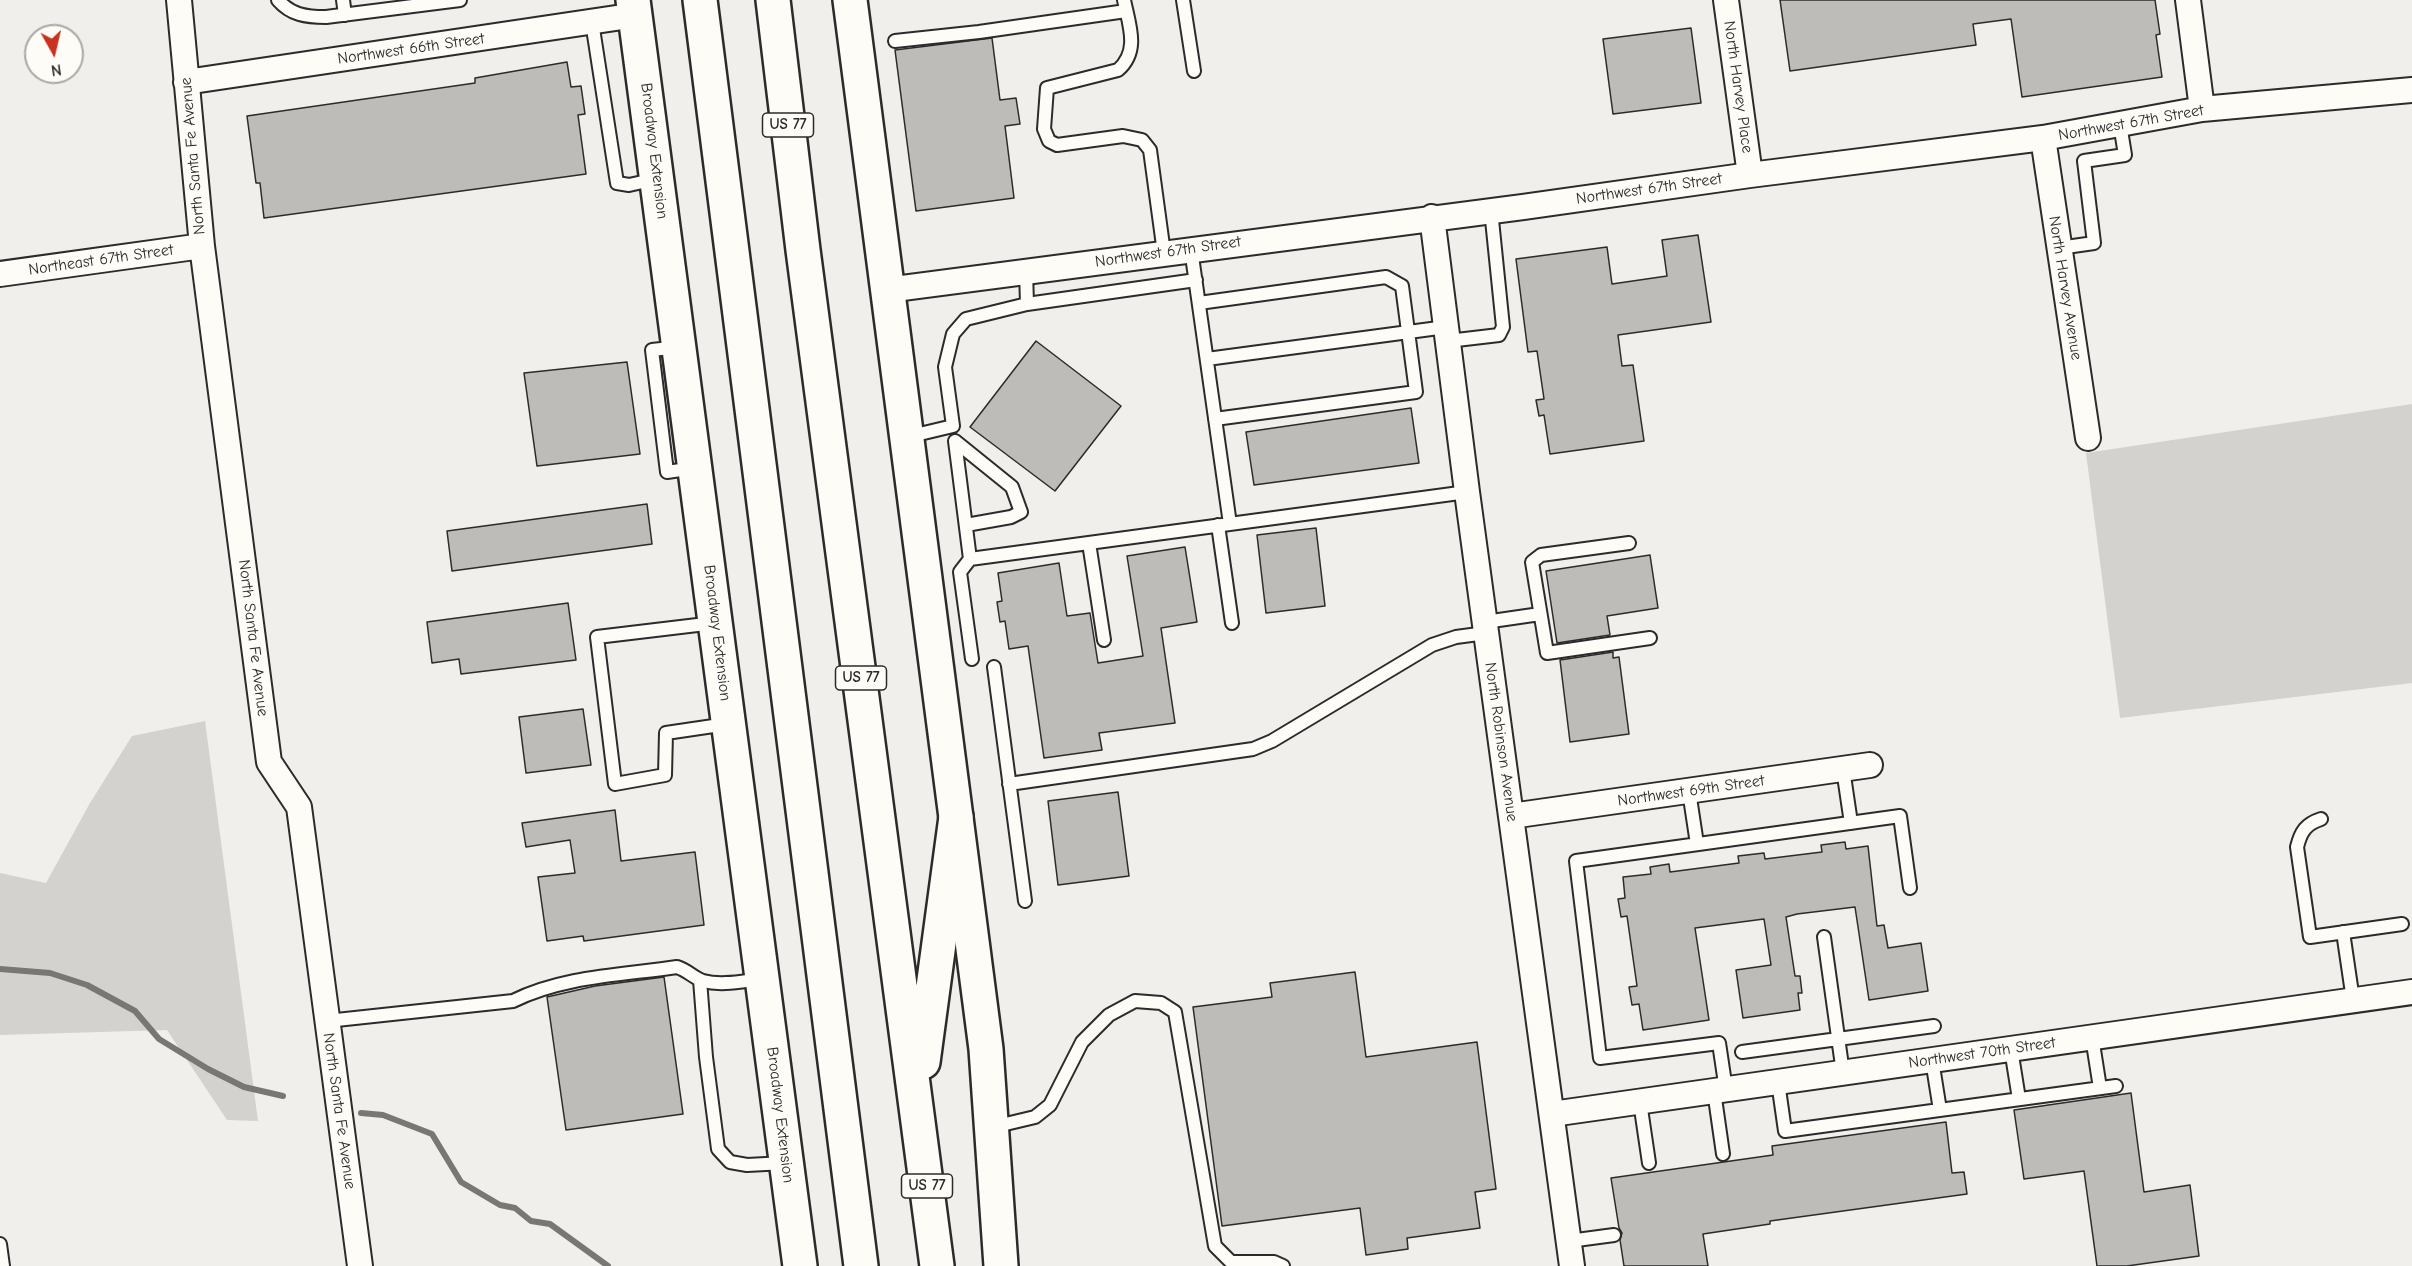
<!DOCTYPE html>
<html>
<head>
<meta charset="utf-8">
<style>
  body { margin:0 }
  #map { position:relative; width:2412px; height:1266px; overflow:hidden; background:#f0efeb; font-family:"Comic Neue",sans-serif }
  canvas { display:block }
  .north { position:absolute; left:24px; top:24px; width:60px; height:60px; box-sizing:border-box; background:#fdfcf7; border:2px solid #a9a8a5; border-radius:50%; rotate:172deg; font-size:16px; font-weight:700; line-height:24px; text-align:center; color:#2b2b2b }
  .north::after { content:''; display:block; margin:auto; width:21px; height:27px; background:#c8321e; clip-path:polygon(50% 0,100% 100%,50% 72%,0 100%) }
</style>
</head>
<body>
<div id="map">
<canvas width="2412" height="1266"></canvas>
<div class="north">N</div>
</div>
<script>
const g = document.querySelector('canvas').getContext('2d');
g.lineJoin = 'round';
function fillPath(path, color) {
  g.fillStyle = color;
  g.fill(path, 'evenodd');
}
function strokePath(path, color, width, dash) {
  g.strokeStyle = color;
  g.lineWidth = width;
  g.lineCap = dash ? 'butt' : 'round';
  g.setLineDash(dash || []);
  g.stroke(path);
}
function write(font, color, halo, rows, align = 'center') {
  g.font = font + ' "Comic Neue",sans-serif';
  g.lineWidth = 5;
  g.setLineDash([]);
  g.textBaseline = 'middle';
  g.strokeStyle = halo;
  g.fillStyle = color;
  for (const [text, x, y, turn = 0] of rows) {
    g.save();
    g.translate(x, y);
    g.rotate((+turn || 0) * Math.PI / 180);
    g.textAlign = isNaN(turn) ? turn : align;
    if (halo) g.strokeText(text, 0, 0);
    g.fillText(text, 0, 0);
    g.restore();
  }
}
fillPath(new Path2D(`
  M2412,404V683L2120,718L2086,453Z
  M205,721L258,1121L227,1120L167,1030L0,1035V873L46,883L90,803L132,736Z`), '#d3d2cf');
strokePath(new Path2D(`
  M0,969L50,973L87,985L135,1011L159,1039L208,1069L244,1087L283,1096
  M361,1113L383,1115L432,1134L461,1182L500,1205L515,1208L531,1221L550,1224L608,1266`), '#777775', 6);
const building = new Path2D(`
  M1780,0H2155L2160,34L2156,35L2162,77L2022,97L2011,19L1973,24L1976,45L1790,71Z
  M1691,28L1701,103L1613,114L1603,39Z
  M992,38L1000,100L1016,98L1020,124L1005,126L1014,198L916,211L895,50Z
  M567,62L571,87L581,86L585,114L578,115L586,174L264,218L260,183H256L247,116L475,83V78Z
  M1698,235L1711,322L1618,335L1622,366L1633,365L1644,441L1550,454L1544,415L1539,416L1536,400L1544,399L1537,351L1528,352L1516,259L1607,247L1612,284L1667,276L1662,240Z
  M1036,341L1121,406L1055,491L970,427Z
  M627,362L640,454L537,466L524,373Z
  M1411,408L1419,463L1254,485L1246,432Z
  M647,504L652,544L452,571L447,531Z
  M1316,528L1325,606L1266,613L1257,535Z
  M1185,547L1197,622L1161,628L1175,723L1099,733L1102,750L1044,758L1028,646L1009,649L1005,621L1000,622L997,602L1002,601L998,573L1059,563L1067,616L1090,613L1098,663L1143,656L1127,556Z
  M1650,555L1658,608L1607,616L1610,635L1557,643L1546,571Z
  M568,603L576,660L461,674L459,659L432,663L427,622Z
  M1613,652V658L1619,657L1629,734L1570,742L1560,660Z
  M583,709L591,765L526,773L519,717Z
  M1118,792L1129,876L1058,885L1048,801Z
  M615,810L621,861L695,852L704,925L584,941L583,936L547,941L538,877L575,873L570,840L526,847L522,823Z
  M1845,842L1846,849L1868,846L1877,926L1884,925L1888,948L1921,943L1928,991L1869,1000L1855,907L1797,914L1786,917L1795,976H1800L1802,993H1798L1800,1010L1743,1018L1736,970L1771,965L1764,919L1695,928L1709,1020L1643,1030L1639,1004L1632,1005L1629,987L1637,986L1627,916L1621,917L1618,899L1625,898L1623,877L1651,874L1650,867L1669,864L1670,872L1739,863L1738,856L1764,853L1765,859L1822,852L1821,845Z
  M1355,972L1366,1057L1477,1042L1496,1189L1475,1192L1480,1228L1407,1238L1408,1249L1366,1255L1360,1208L1222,1226L1193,1007L1272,997L1270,983Z
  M664,977L683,1114L566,1130L547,997L595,986Z
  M2131,1093L2144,1192L2190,1185L2199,1256L2127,1266H2097L2084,1171L2024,1179L2014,1110Z
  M1946,1122L1952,1173L1964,1172L1967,1194L1770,1221V1224L1703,1234L1708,1266H1624L1620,1240L1622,1233L1619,1228L1611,1178L1773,1155L1772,1146Z`);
fillPath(building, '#bdbcb8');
strokePath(building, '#2b2b2b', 1.5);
const lane = new Path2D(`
  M278,0C291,15 306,17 326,17L460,0
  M343,0L345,15
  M1124,0C1129,25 1140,51 1118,70L1047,88L1044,129L1049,141L1057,145L1123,136L1142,140L1150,150L1164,253
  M1183,0L1194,71
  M592,22L617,183L629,185L656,179
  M895,41L979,32L1126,11
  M2059,248L2094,243L2084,161L2125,155L2120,124
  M1191,249L1230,524
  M1199,303L1386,277L1402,286L1416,392L1215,419
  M1027,304L1196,280
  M1448,341L1499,335L1503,327L1491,210
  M679,347L652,350L667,472L694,468
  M1207,359L1446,327
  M907,437L953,426L945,367L953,334L966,319L1027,304L1026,271
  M966,525L1011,517L1021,512L1012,487L955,441L970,559
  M1218,525L1232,623
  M1089,543L1104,640
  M1629,543L1541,555L1532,562L1547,653L1650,638
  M1485,622L1540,614
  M714,623L597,637L615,784L665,775L666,733L727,724
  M972,659L960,572L970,559L1467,492
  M994,667L1025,901
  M1843,769L1851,823
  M1009,784L1253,749L1272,741L1432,645L1456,637L1486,633
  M1689,791L1697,844
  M2321,819C2306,824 2301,831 2297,847L2310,937L2402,924
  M2343,932L2353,1000
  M1824,937L1843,1073
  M700,980L706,1057L718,1149L730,1162L747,1165L785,1163
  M327,1021L513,1001C563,976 623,975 677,967C687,970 694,978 703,981C722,986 743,981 762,979
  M2092,1037L2100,1088
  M2011,1049L2019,1099
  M1742,1052L1934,1026
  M1932,1060L1940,1110
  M1778,1082L1785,1131L2116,1086
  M1726,1090L1719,1043L1600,1058L1576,861L1900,816L1910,888
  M1714,1091L1723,1154
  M1640,1102L1649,1163
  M993,1127L1035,1117L1050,1105L1082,1042L1109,1015L1135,1001L1161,1003L1175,1012L1215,1246L1231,1262H1274L1283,1266
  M1569,1241L1614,1235
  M0,1244L3,1266`);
const street = new Path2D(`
  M179,0L202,246L269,762L299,807L360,1266
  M1726,0L1750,175
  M2188,0L2202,109
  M186,82L636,15
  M2043,138L2088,438
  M1432,217L1467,492L1572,1266
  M0,274L202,246
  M887,290L1523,207L1750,175L2043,138L2202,109L2412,90
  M1511,816L1870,765
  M1552,1114L2412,992`);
const secondary = new Path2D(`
  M633,0L800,1266
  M850,0L986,1049L1001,1266`);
const highway = new Path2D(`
  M700,0L861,1266
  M773,0L803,250L937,1266
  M923,1062L956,817`);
strokePath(lane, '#2b2b2b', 16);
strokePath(street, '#2b2b2b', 28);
strokePath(secondary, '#2b2b2b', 38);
strokePath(highway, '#2b2b2b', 38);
strokePath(lane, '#fdfcf7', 12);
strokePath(street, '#fdfcf7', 24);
strokePath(secondary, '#fdfcf7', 33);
strokePath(highway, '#fdfcf7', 33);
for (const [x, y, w] of [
  [788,125,51],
  [861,678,51],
  [927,1186,51]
]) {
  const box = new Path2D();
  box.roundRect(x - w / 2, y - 12, w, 24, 4.5);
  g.fillStyle = '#fdfcf7';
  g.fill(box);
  strokePath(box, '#2b2b2b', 1.5);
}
write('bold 15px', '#2b2b2b', null, [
  ["US 77",788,125],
  ["US 77",861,678],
  ["US 77",927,1186]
]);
write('16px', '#2b2b2b', '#fdfcf7', [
  ["Northwest 66th Street",411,49,-8],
  ["North Harvey Place",1738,87,82],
  ["Northwest 67th Street",2131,123,-10],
  ["Broadway Extension",654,151,83],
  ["North Santa Fe Avenue",193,156,-95],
  ["Northwest 67th Street",1649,189,-8],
  ["Northwest 67th Street",1168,252,-8],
  ["Northeast 67th Street",101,260,-8],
  ["North Harvey Avenue",2065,288,81],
  ["Broadway Extension",717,633,83],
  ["North Santa Fe Avenue",253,638,83],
  ["North Robinson Avenue",1501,742,82],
  ["Northwest 69th Street",1691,791,-8],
  ["Northwest 70th Street",1982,1053,-8],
  ["North Santa Fe Avenue",339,1111,82],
  ["Broadway Extension",780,1115,83]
]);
</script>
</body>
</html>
